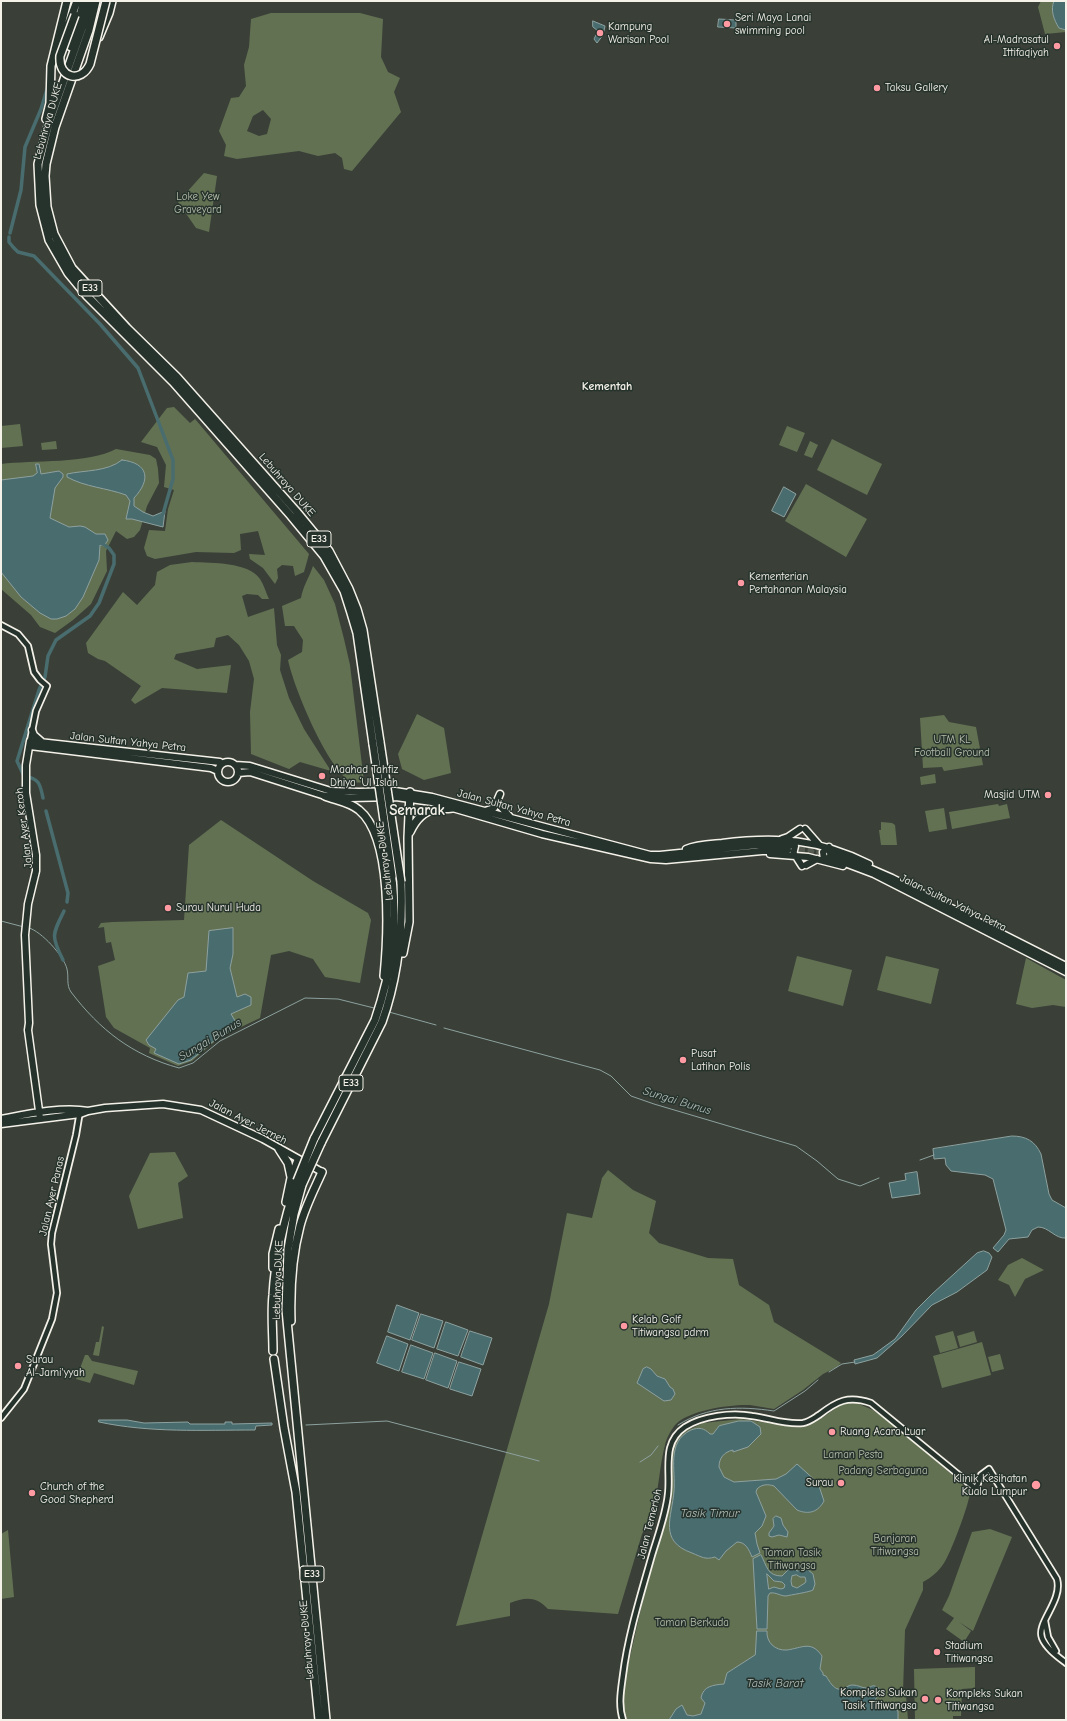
<!DOCTYPE html>
<html>
<head>
<meta charset="utf-8">
<style>
  body { margin:0 }
  #map { position:relative; width:1067px; height:1721px; overflow:hidden; background:#3a4038; font-family:"Comic Neue",sans-serif }
  canvas { display:block }
  .frame { position:absolute; inset:0; border:2px solid #f4f1e8; pointer-events:none }
</style>
</head>
<body>
<div id="map">
<canvas width="1067" height="1721"></canvas>
<div class="frame"></div>
</div>
<script>
const g = document.querySelector('canvas').getContext('2d');
g.lineJoin = 'round';
function fillPath(path, color) {
  g.fillStyle = color;
  g.fill(path, 'evenodd');
}
function strokePath(path, color, width, dash) {
  g.strokeStyle = color;
  g.lineWidth = width;
  g.lineCap = dash ? 'butt' : 'round';
  g.setLineDash(dash || []);
  g.stroke(path);
}
function write(font, color, halo, rows, align = 'center') {
  g.font = font + ' "Comic Neue",sans-serif';
  g.lineWidth = 3;
  g.setLineDash([]);
  g.textBaseline = 'middle';
  g.strokeStyle = halo;
  g.fillStyle = color;
  for (const [text, x, y, turn = 0] of rows) {
    g.save();
    g.translate(x, y);
    g.rotate((+turn || 0) * Math.PI / 180);
    g.textAlign = isNaN(turn) ? turn : align;
    if (halo) g.strokeText(text, 0, 0);
    g.fillText(text, 0, 0);
    g.restore();
  }
}
fillPath(new Path2D(`
  M1041,1H1066V32L1045,34L1038,7Z
  M271,13H360L383,19L381,57L388,72L400,78L394,92L401,112L352,171L344,169L342,158L335,153L318,156L299,151L237,159L224,156L226,145L219,131L231,98L239,97L246,86L244,65L249,47L251,19ZM263,110L271,119L267,134L259,136L247,131L253,116Z
  M204,173L217,176L209,232L196,228L178,202Z
  M174,407L190,423L195,419L309,554L304,572L295,576L293,566L282,565L277,569L278,578L275,584L263,568L250,559L249,554L265,555L258,531L240,534L241,550L234,553L196,552L155,559L147,556L144,548L149,530L165,531L168,509L174,490L164,487L166,465L157,447L141,442L167,408Z
  M20,424L23,446L1,448V426Z
  M787,426L805,433L797,452L779,445Z
  M832,439L882,464L867,495L817,470Z
  M56,441L57,449L42,450L41,443Z
  M810,441L818,445L812,458L804,455Z
  M116,449L150,455L156,459L158,469L159,483L147,506L140,530L134,537L127,539L116,531L106,551L107,571L91,604L73,620L55,633L40,627L31,615L1,589V464C33,460 89,464 116,449Z
  M806,484L867,519L846,557L785,521Z
  M192,562C211,563 249,562 260,579C264,585 266,593 269,599H262L258,595L247,594L242,596L248,617L274,608L277,645L281,655L280,670L289,698L304,729L331,771L300,762L289,769L251,754L250,712L254,679L249,661L239,645L228,635L216,638L214,647L176,654L174,659L197,669L231,665L227,693L162,688L135,704L131,700L141,686L105,661L98,659L88,653L86,643L123,592L137,605L155,585L157,572L170,565Z
  M313,566L324,580L335,604L344,639L350,665L364,782C358,783 352,783 347,779C325,762 294,688 288,660L302,652L303,640L294,626H285L282,606L301,598C303,586 309,578 313,566Z
  M417,714L444,728L451,773L424,780L402,769L398,754Z
  M944,715L949,722L976,727L983,765L944,771L942,767L923,768L920,718Z
  M935,774L936,783L921,785L920,777Z
  M998,804L999,806L1007,804L1010,818L952,829L949,812Z
  M944,808L947,829L929,832L925,811Z
  M221,820L313,881L368,913L371,920L360,983L325,977L313,959L289,951L271,955L260,1018L220,1037L192,1061L178,1066L149,1053L150,1048L114,1028L106,1017L98,966L115,960L111,942L106,943L104,927L98,928L101,923L113,922L184,920L189,845Z
  M881,822L892,823L895,825L897,845H881L879,830H881Z
  M797,956L852,970L843,1006L788,991Z
  M886,956L939,969L931,1004L877,990Z
  M1026,958L1066,980V1007L1053,1005L1032,1008L1016,1004Z
  M175,1152L188,1176L178,1183L183,1218L138,1229L129,1196L150,1153Z
  M608,1170L633,1190L656,1201L649,1233L659,1243L708,1258L733,1259L739,1285L769,1305L774,1322L841,1363L837,1367L823,1374L803,1390L774,1409C766,1408 758,1406 750,1405C732,1404 689,1410 676,1424C672,1428 666,1439 665,1445C657,1476 660,1505 642,1534L618,1614L548,1609C536,1596 525,1597 510,1603V1616L456,1626L549,1304L567,1213L592,1218L602,1178Z
  M1022,1258L1044,1270L1025,1279L1015,1297L1009,1285L998,1280L1008,1265Z
  M102,1326L104,1327L99,1356L93,1355L96,1342H99Z
  M953,1331L958,1348L940,1353L935,1336Z
  M974,1331L977,1342L960,1347L957,1336Z
  M982,1342L991,1375L942,1388L933,1356Z
  M1000,1354L1004,1369L992,1372L988,1357Z
  M85,1355H88L92,1361L138,1371L134,1385L94,1373L90,1383L76,1379Z
  M854,1402L873,1410L892,1424L955,1477L970,1492C970,1502 950,1555 944,1563C939,1571 931,1578 923,1582V1590L905,1630L903,1692V1694L906,1695L908,1720H625L622,1701L623,1688L645,1591L672,1499V1457L673,1448L680,1436L688,1430L703,1423L741,1419L795,1427L808,1425L822,1418L840,1405Z
  M990,1529L1012,1537L973,1631L959,1622L971,1631L964,1642L946,1629L954,1618L942,1610L949,1596L972,1532Z
  M8,1530L14,1597L1,1599V1534Z
  M975,1667V1688L962,1689L961,1716H953V1720H915L914,1669Z`), '#637153');
const water = new Path2D(`
  M1054,1H1066V30L1059,28C1054,20 1050,10 1054,1Z
  M719,19L736,20V28L718,27Z
  M593,21L605,26L603,35L597,43L594,39L598,31L593,27Z
  M122,460C149,463 151,480 134,498V506L143,512L153,516L165,511L163,527L132,519H126L130,501L126,495C107,488 85,487 67,477V474C85,470 107,472 122,460Z
  M36,464H39L41,474L59,471L63,474V477L55,488L50,518L69,527L80,526L85,527L96,534H105L108,540L104,546L100,545L99,560L83,597L75,609L66,616L57,619H51L40,613L21,597L1,572V480L33,476L37,473Z
  M784,487L796,494L784,517L772,511Z
  M233,928V954L230,968L237,997L245,994L251,997V1005L231,1014L237,1024L229,1029V1031L222,1034L191,1060L179,1064L154,1053L156,1049L149,1045L146,1040L178,1000L184,997L188,973L206,971L209,931Z
  M1012,1136C1026,1136 1035,1141 1041,1154L1049,1194L1052,1200L1066,1208V1238C1055,1239 1049,1227 1038,1227L1032,1230L1028,1237L1009,1239L998,1252L993,1248L1004,1235L1006,1230L993,1179L985,1175L951,1171L946,1165L945,1158L934,1159L933,1149Z
  M917,1172L920,1194L892,1198L889,1183L906,1180L905,1174Z
  M984,1251L989,1253L992,1257L987,1270L957,1292L932,1305L902,1336L877,1358L855,1364L854,1360L873,1355L895,1339L916,1310L932,1294L977,1253Z
  M397,1305L419,1313L410,1340L388,1332Z
  M421,1314L443,1321L434,1348L412,1340Z
  M446,1322L468,1330L458,1356L437,1349Z
  M470,1331L492,1338L483,1365L461,1357Z
  M387,1336L408,1344L399,1371L377,1363Z
  M411,1345L433,1353L424,1379L402,1372Z
  M435,1353L457,1361L448,1388L426,1380Z
  M459,1362L481,1369L472,1396L450,1389Z
  M647,1367L651,1369L657,1376L665,1379L670,1387L673,1389L675,1394L671,1400L664,1401L637,1383L643,1369Z
  M99,1420H127L144,1423L188,1422L190,1424H225V1422H232V1424L272,1423V1425L256,1426L255,1430C203,1430 150,1433 99,1422Z
  M739,1421H751L760,1427L761,1434L748,1447L733,1452V1450C724,1452 719,1458 719,1467L724,1477L734,1482L776,1479L786,1474L797,1464L818,1483L824,1501C818,1512 809,1515 797,1510L774,1486C768,1484 762,1484 757,1489L756,1492L766,1516L762,1526L755,1533L757,1544L760,1553L752,1557C749,1550 746,1542 737,1542L726,1551L719,1560L715,1557C705,1560 702,1557 692,1553C658,1541 672,1517 674,1491C676,1470 666,1442 691,1430C699,1427 704,1428 710,1434H713L719,1426Z
  M776,1516L781,1518L783,1525L788,1532L787,1537L779,1535L772,1537L769,1536V1533L774,1526L773,1519Z
  M761,1555C767,1566 767,1576 782,1576L792,1566L797,1571L807,1569L813,1574L815,1584L813,1590C810,1592 790,1595 786,1596C780,1596 776,1592 770,1593L768,1596L767,1629H757L753,1559ZM767,1574L774,1581L782,1582L785,1585L784,1588L781,1589L774,1587L769,1589ZM797,1575L800,1577H805L806,1581L805,1583L797,1588L792,1586L791,1581L792,1576Z
  M757,1631H767C766,1642 775,1651 787,1650C802,1648 811,1640 822,1656L820,1669L823,1673V1675L826,1676C830,1682 835,1693 845,1688C848,1686 850,1685 853,1685C858,1685 862,1688 866,1688C874,1687 871,1683 880,1689L875,1701L885,1707L890,1706L898,1711V1720H669L676,1709L682,1705L687,1715L693,1716L701,1714L705,1703L701,1698C703,1686 713,1685 724,1684L727,1673L755,1655Z`);
fillPath(water, '#496c6f');
strokePath(water, '#8da19f', 1);
strokePath(new Path2D(`
  M1,921L24,927
  M29,928C41,931 64,956 67,969C69,977 66,985 71,992C100,1030 132,1055 179,1068L193,1063L220,1041L305,998L338,999L374,1008
  M389,1012L436,1025
  M444,1028L600,1070L611,1076L631,1096L654,1104L796,1146L817,1161L838,1179L860,1186L879,1178
  M920,1160L934,1155
  M829,1372L842,1364L855,1362
  M306,1425L387,1421L539,1461
  M678,1425C708,1406 740,1406 774,1411L805,1391L818,1380
  M640,1462L651,1455L658,1446`), '#8da19f', 1);
strokePath(new Path2D(`
  M10,233L21,190L25,147L41,109L48,86
  M9,237V242L13,247L18,252L34,256L100,324L138,368L173,460V479L163,514
  M43,798C40,784 40,779 24,776L17,761L39,690L45,677L48,656L56,640L90,616L99,603L114,564V555L109,548L101,543
  M46,811L68,893L67,902
  M63,960C51,936 52,935 64,911`), '#496c6f', 3.5);
strokePath(new Path2D(`
  M790,846L808,848L828,853
  M790,850L809,852L828,857`), '#565b52', 6, [6, 3]);
const minor = new Path2D(`
  M1,625L18,634L28,646L34,672L40,680L47,686L36,711L30,741
  M1,1418L24,1389L52,1319L57,1293L51,1244L52,1233L76,1135L80,1111
  M1045,1621L1048,1637L1056,1651
  M623,1720C618,1705 621,1690 623,1675C628,1635 641,1594 652,1555C658,1535 666,1514 668,1494C671,1470 661,1443 685,1427C702,1416 732,1412 752,1416C769,1418 785,1425 803,1423C809,1422 814,1418 819,1415C837,1401 848,1395 871,1403L976,1489L981,1475L989,1469L1057,1579C1063,1601 1036,1623 1042,1638C1046,1648 1057,1656 1066,1663`);
const major = new Path2D(`
  M32,730L34,735L42,742
  M30,746L211,768L218,771
  M218 772a10 10 0 1 1 20 0a10 10 0 1 1-20 0Z
  M235,765L250,766L331,791L359,792L395,791L432,797L650,855H660L758,845L789,846
  M238,773L250,772L325,796L350,798L396,797L432,802L542,834L651,859L666,860L762,851L788,850
  M501,807L510,817
  M485,811L494,808L500,794
  M805,829L819,845
  M782,839L788,837L800,829
  M792,841L795,846L793,855
  M686,849C697,844 710,844 722,843C777,836 819,839 869,864
  M830,853L846,858L892,878L1066,966
  M770,854L808,857L843,866
  M795,855L802,866
  M829,857L874,874L1066,972
  M824,860L823,852L829,847
  M806,865L817,859
  M40,1118L28,1030L29,1023L25,935L28,904L36,871V855L26,793V765L30,741L220,762L222,764
  M1,1119C27,1114 63,1106 88,1111
  M1,1124L80,1114L88,1111L105,1108L163,1104L201,1110L263,1139L322,1172`);
const highway = new Path2D(`
  M90,1L86,17L49,122L38,164L40,205L49,240L68,273L87,296L173,382L291,516L324,556L344,591L351,613L357,633L373,744
  M96,1L89,30L55,127L46,164L45,176L47,207L54,234L72,268L127,328L177,377L296,511L329,551L349,589L357,609L363,630L380,742
  M99,37L109,13L112,1
  M71,47L84,1
  M58,52L77,1
  M46,119L50,103L51,66L67,1
  M325,796C335,800 350,802 359,810C393,838 388,935 384,976
  M410,832C415,821 423,811 436,809C441,808 446,809 452,808
  M403,953L409,922L408,838L410,792
  M314,1139L375,1020C393,967 397,931 392,876
  M321,1143L382,1022C398,977 403,930 401,882
  M279,1149L288,1163L291,1177
  M302,1185L294,1214L288,1249L286,1310L326,1720
  M286,1202L291,1178L298,1160
  M273,1268V1254L279,1229
  M291,1321C290,1289 292,1256 300,1226C305,1207 314,1190 322,1172
  M273,1351C273,1333 271,1314 273,1295C275,1257 285,1217 297,1181
  M274,1359L284,1428L296,1492L319,1720`);
strokePath(minor, '#f4f1e8', 8);
strokePath(major, '#f4f1e8', 9);
strokePath(highway, '#f4f1e8', 10);
strokePath(minor, '#26332d', 4.5);
strokePath(major, '#26332d', 6);
strokePath(highway, '#26332d', 7);
const highwayBridge = new Path2D(`
  M75,15L60,56C58,78 81,84 90,64L106,1
  M380,742L401,882
  M373,744L392,876
  M297,1181L314,1139
  M302,1185L321,1143`);
strokePath(highwayBridge, '#f4f1e8', 10, []);
strokePath(highwayBridge, '#26332d', 7);
for (const [x, y, r, color] of [
  [727,24,4,"#ff9aa2"],
  [600,33,4,"#ff9aa2"],
  [1057,46,4,"#ff9aa2"],
  [877,88,4,"#ff9aa2"],
  [741,583,4,"#ff9aa2"],
  [322,776,4,"#ff9aa2"],
  [1048,795,4,"#ff9aa2"],
  [168,908,4,"#ff9aa2"],
  [683,1060,4,"#ff9aa2"],
  [624,1326,4,"#ff9aa2"],
  [18,1366,4,"#ff9aa2"],
  [832,1432,4,"#ff9aa2"],
  [841,1483,4,"#ff9aa2"],
  [1036,1485,5,"#ff9aa2"],
  [32,1493,4,"#ff9aa2"],
  [937,1652,4,"#ff9aa2"],
  [925,1699,4,"#ff9aa2"],
  [938,1700,4,"#ff9aa2"]
]) {
  const dot = new Path2D();
  dot.arc(x, y, r, 0, 2 * Math.PI);
  g.fillStyle = color;
  g.fill(dot);
  strokePath(dot, '#26332d', 1.5);
}
for (const [x, y, w] of [
  [90,288,24],
  [319,539,24],
  [351,1083,24],
  [312,1574,24]
]) {
  const box = new Path2D();
  box.roundRect(x - w / 2, y - 8, w, 16, 3);
  g.fillStyle = '#26332d';
  g.fill(box);
  strokePath(box, '#f4f1e8', 1);
}
write('bold 10px', '#f4f1e8', null, [
  ["E33",90,288],
  ["E33",319,539],
  ["E33",351,1083],
  ["E33",312,1574]
]);
write('11px', '#f4f1e8', '#26332d', [
  ["Seri Maya Lanai",735,18],
  ["swimming pool",735,31],
  ["Kampung",608,27],
  ["Warisan Pool",608,40],
  ["Al-Madrasatul",1049,40,"right"],
  ["Ittifaqiyah",1049,53,"right"],
  ["Taksu Gallery",885,88],
  ["Kementerian",749,577],
  ["Pertahanan Malaysia",749,590],
  ["Maahad Tahfiz",330,770],
  ["Dhiya ‘Ul Islah",330,783],
  ["Masjid UTM",1040,795,"right"],
  ["Surau Nurul Huda",176,908],
  ["Pusat",691,1054],
  ["Latihan Polis",691,1067],
  ["Kelab Golf",632,1320],
  ["Titiwangsa pdrm",632,1333],
  ["Surau",26,1360],
  ["Al-Jami'yyah",26,1373],
  ["Ruang Acara Luar",840,1432],
  ["Klinik Kesihatan",1027,1479,"right"],
  ["Kuala Lumpur",1027,1492,"right"],
  ["Surau",833,1483,"right"],
  ["Church of the",40,1487],
  ["Good Shepherd",40,1500],
  ["Stadium",945,1646],
  ["Titiwangsa",945,1659],
  ["Kompleks Sukan",917,1693,"right"],
  ["Tasik Titiwangsa",917,1706,"right"],
  ["Kompleks Sukan",946,1694],
  ["Titiwangsa",946,1707]
], 'left');
write('11px', '#f4f1e8', '#26332d', [
  ["Lebuhraya DUKE",48,121,-74],
  ["Lebuhraya DUKE",287,485,49],
  ["Jalan Sultan Yahya Petra",128,742,6],
  ["Jalan Sultan Yahya Petra",514,808,15],
  ["Jalan Ayer Keroh",24,828,-97],
  ["Lebuhraya DUKE",385,861,-97],
  ["Jalan Sultan Yahya Petra",953,903,26],
  ["Jalan Ayer Jerneh",248,1122,27],
  ["Jalan Ayer Panas",52,1196,-77],
  ["Lebuhraya DUKE",278,1280,-88],
  ["Jalan Temerloh",650,1524,-76],
  ["Lebuhraya DUKE",307,1640,-95]
]);
write('11px', '#babeac', '#26332d', [
  ["Loke Yew",198,197],
  ["Graveyard",198,210],
  ["UTM KL",952,740],
  ["Football Ground",952,753],
  ["Laman Pesta",853,1455],
  ["Padang Serbaguna",883,1471],
  ["Banjaran",895,1539],
  ["Titiwangsa",895,1552],
  ["Taman Tasik",792,1553],
  ["Titiwangsa",792,1566],
  ["Taman Berkuda",692,1623]
]);
write('bold 12px', '#f4f1e8', '#26332d', [
  ["Kementah",607,387]
]);
write('italic 12px', '#b0bcb8', '#26332d', [
  ["Sungai Bunus",210,1040,-31],
  ["Sungai Bunus",677,1101,17],
  ["Tasik Timur",710,1514],
  ["Tasik Barat",775,1684]
]);
write('bold 15px', '#f4f1e8', '#26332d', [
  ["Semarak",417,811]
]);
</script>
</body>
</html>
